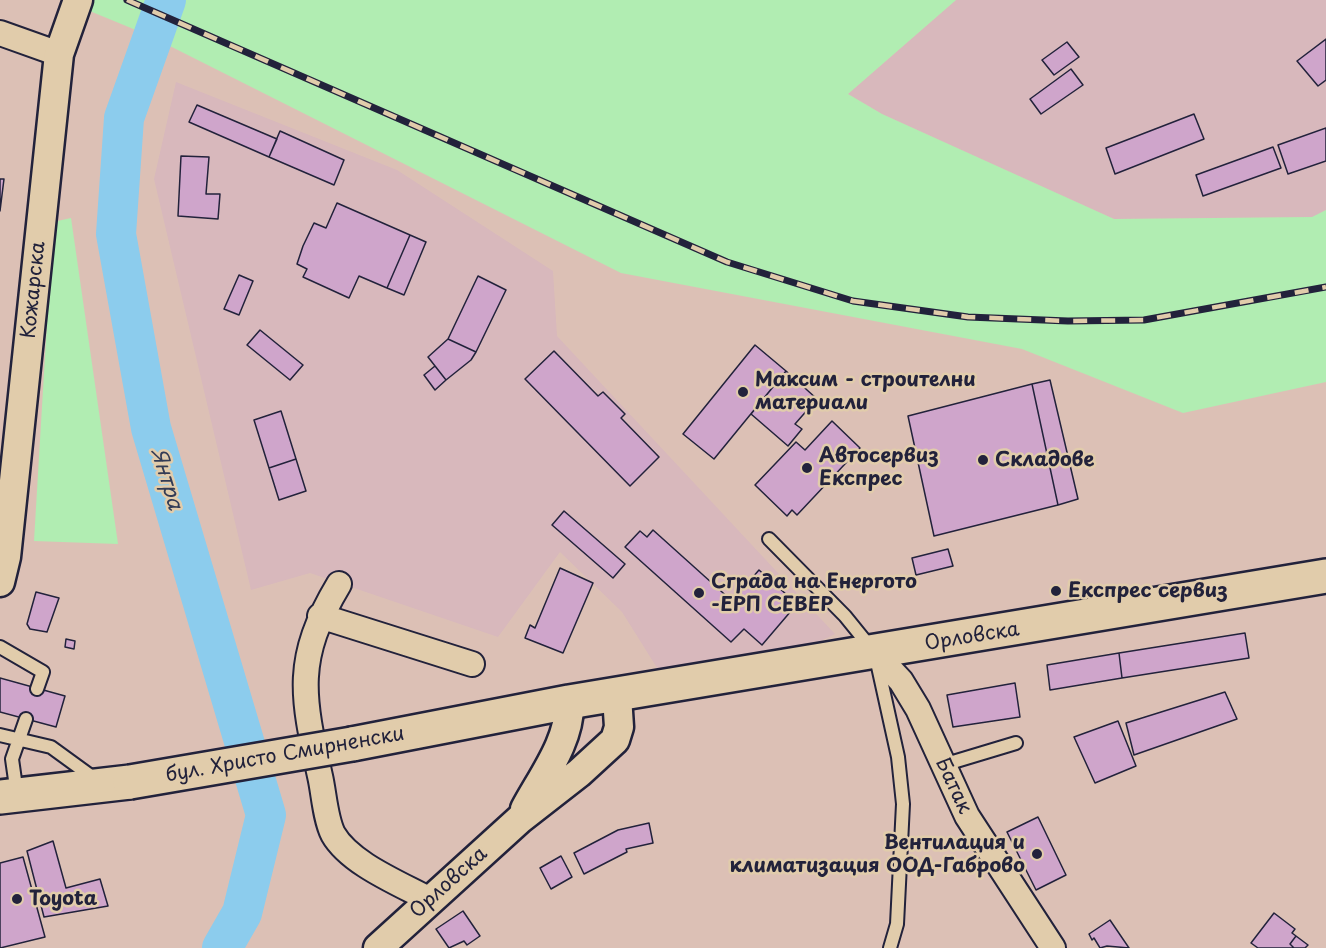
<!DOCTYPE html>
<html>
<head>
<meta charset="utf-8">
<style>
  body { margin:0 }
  canvas { display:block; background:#dcc0b5 }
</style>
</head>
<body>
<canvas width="1326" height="948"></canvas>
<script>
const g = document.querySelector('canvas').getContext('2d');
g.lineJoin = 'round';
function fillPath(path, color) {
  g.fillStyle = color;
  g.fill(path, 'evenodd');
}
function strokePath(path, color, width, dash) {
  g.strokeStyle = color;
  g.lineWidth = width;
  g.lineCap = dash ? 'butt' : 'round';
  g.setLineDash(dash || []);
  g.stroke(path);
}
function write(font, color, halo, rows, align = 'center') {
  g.font = font + ' "Playpen Sans",sans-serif';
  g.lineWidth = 5;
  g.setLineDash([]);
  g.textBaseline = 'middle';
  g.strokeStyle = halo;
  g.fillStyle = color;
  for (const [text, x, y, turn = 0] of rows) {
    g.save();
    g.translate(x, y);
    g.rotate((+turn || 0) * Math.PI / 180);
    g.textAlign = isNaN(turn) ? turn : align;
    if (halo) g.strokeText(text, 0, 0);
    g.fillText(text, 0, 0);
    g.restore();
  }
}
fillPath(new Path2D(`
  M956,0H1326V210L1313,217L1114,219L882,114L848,94Z
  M176,82L397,170L553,271L557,336L835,634L808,647L659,671L622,612L560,552L498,637L310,573L251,590L154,179Z`), '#d8b8bc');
fillPath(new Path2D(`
  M63,0H956L848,94L882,114L1114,219L1312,217L1326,210V382L1183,413L1022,349L621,273L148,35Z
  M71,218L118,544L34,541L53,222Z`), '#b1edb2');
strokePath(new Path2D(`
  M166,0L124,118L116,234L151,428L266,815L242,913L222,948`), '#8ccced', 40);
const building = new Path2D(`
  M1326,39V80L1318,86L1297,61Z
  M1067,42L1079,57L1054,75L1042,60Z
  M1071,69L1083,85L1041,114L1030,99Z
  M197,105L277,139L269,157L189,122Z
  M1194,114L1204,139L1115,174L1106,148Z
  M1326,128V161L1288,174L1278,145Z
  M280,131L344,160L334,185L269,157Z
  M1273,147L1281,168L1203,196L1196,175Z
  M181,156L209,157L206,194H220L218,219L178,216Z
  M0,179H4L0,211Z
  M337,203L410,235L387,288L359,276L349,298L303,277L307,269L297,264L303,246L314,223L326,228Z
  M410,235L426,242L404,295L387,288Z
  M239,275L253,281L239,315L224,309Z
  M478,276L506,290L476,352L448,339Z
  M260,330L303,365L290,380L247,345Z
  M448,339L476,352L471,360L446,380L428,357Z
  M755,345L786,371L714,459L683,434Z
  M554,351L598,396L603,392L625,414L621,418L659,457L630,486L525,379Z
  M435,366L446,380L435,390L424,375Z
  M786,371L817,399L795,424L802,429L788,446L751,414Z
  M1050,380L1078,499L1058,505L1032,384Z
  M1032,384L1058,505L934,536L908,416Z
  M281,411L296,459L269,468L254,420Z
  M832,421L860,448L797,515L792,510L787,516L755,485L796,442L805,450Z
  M296,459L306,491L279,500L269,468Z
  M564,511L625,564L613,578L552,525Z
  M653,530L732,601L759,570L797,604L762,645L744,629L731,642L625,547L640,531L647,537Z
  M948,549L953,566L916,575L912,558Z
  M560,568L593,583L563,653L525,638L530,625L535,628Z
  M36,592L59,598L47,632L30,629L27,624Z
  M1245,633L1249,658L1122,678L1119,653Z
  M66,639L75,641L74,649L65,647Z
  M1119,653L1122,678L1050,690L1047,665Z
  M0,678L65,696L56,727L0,712Z
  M1015,683L1020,717L953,727L947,695Z
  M1225,692L1237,719L1134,755L1126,723Z
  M1118,721L1136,766L1095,783L1074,737Z
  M1038,817L1066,875L1036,890L1007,832Z
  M649,823L653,843L626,849L627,852L584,874L574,853L618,830Z
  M53,841L66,888L100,879L108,906L44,917L27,851Z
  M561,856L572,877L551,889L540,868Z
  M23,857L45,937L0,948V863Z
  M463,911L480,936L467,945L464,941L449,948L436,929Z
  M1274,913L1295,929L1292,933L1296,936L1290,944L1294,948H1258L1251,943Z
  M1110,920L1129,948L1107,946L1100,948L1094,938L1092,940L1089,934Z
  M1296,936L1308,945L1305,948H1294L1290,944Z`);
fillPath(building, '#cfa5cb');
strokePath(building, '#22223b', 1.5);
const service = new Path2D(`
  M769,539L845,616L875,653L898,757L903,804L897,924L890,948
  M0,647L43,672L37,689
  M0,735L51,747L95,779
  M943,765L1016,743
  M17,794L12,759L26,719`);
const minor = new Path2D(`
  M0,33L59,54
  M339,584C294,659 302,695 320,776C324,793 325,818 333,834C350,864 401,884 430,900
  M320,616L472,664
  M875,653L901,681L918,709L967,816L1053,948`);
const tertiary = new Path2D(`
  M0,582L6,557L59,54L78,0
  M525,809C542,777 571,740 569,702
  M378,948L520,819L579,773L615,740L619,727L617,696`);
const primary = new Path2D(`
  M352,744L569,702L1326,576
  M0,797L130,782`);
strokePath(service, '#22223b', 16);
strokePath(minor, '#22223b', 28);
strokePath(tertiary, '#22223b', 33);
strokePath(primary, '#22223b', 38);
strokePath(service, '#e1ccab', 12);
strokePath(minor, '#e1ccab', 24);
strokePath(tertiary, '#e1ccab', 28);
strokePath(primary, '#e1ccab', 33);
const rail = new Path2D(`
  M127,0L727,262L853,301L968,317L1068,321L1144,320L1326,287`);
strokePath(rail, '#22223b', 7);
strokePath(rail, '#e1ccab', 4.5, [14]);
const primaryBridge = new Path2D(`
  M130,782L352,744`);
strokePath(primaryBridge, '#22223b', 38, []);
strokePath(primaryBridge, '#e1ccab', 33);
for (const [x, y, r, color] of [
  [743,392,6,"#22223b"],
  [983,460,6,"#22223b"],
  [807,468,6,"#22223b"],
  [1056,591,6,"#22223b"],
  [699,593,6,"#22223b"],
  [1037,854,6,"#22223b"],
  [17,899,6,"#22223b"]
]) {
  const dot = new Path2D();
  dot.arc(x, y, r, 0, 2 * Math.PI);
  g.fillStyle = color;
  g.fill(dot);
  strokePath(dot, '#e1ccab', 2);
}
write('20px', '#22223b', '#e1ccab', [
  ["Кожарска",34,290,-84],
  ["Орловска",972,637,-9],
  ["бул. Христо Смирненски",285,755,-10],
  ["Батак",953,786,65],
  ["Орловска",449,883,-42]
]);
write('bold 20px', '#22223b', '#e1ccab', [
  ["Максим - строителни",755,380],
  ["материали",755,403],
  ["Автосервиз",819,456],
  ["Експрес",819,479],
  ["Складове",995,460],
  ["Сграда на Енергото",711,582],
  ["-ЕРП СЕВЕР",711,605],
  ["Експрес сервиз",1068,591],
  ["Вентилация и",1025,843,"right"],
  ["климатизация ООД-Габрово",1025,866,"right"],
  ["Toyota",29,899]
], 'left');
write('italic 21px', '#323c56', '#e1ccab', [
  ["Янтра",166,479,73]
]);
</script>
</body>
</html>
